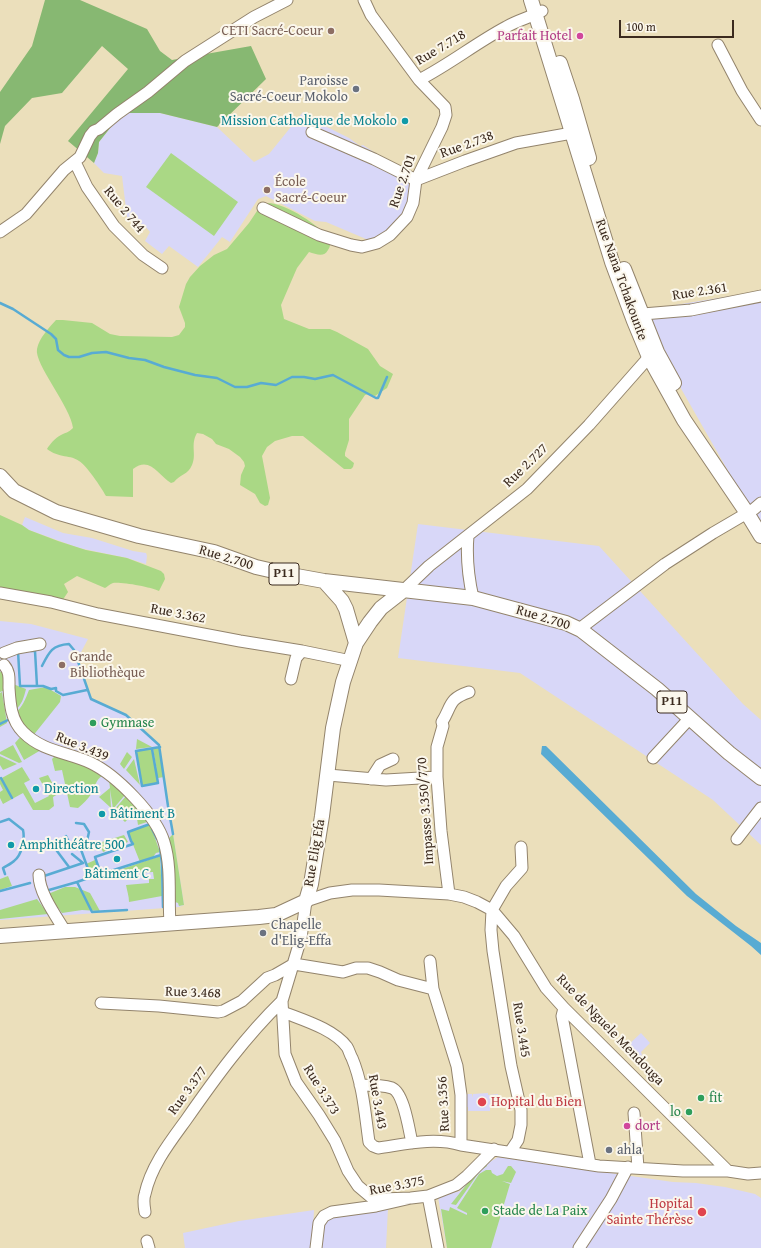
<!DOCTYPE html>
<html>
<head>
<meta charset="utf-8">
<style>
  body { margin:0 }
  #map { position:relative; width:761px; height:1248px; overflow:hidden; background:#ebdfbb; font-family:"Gentium Book Plus",serif }
  canvas { display:block }
  .scale { position:absolute; left:619px; top:20px; width:115px; height:18px; box-sizing:border-box; border:2px solid #3b2a1e; border-top:0; padding-left:5px; font-size:12px; line-height:14px; white-space:nowrap; color:#3b2a1e; -webkit-text-stroke:3px #fbf7ec; paint-order:stroke }
</style>
</head>
<body>
<div id="map">
<canvas width="761" height="1248"></canvas>
<div class="scale">100 m</div>
</div>
<script>
const g = document.querySelector('canvas').getContext('2d');
g.lineJoin = 'round';
function fillPath(path, color) {
  g.fillStyle = color;
  g.fill(path, 'evenodd');
}
function strokePath(path, color, width, dash) {
  g.strokeStyle = color;
  g.lineWidth = width;
  g.lineCap = dash ? 'butt' : 'round';
  g.setLineDash(dash || []);
  g.stroke(path);
}
function write(font, color, halo, rows, align = 'center') {
  g.font = font + ' "Gentium Book Plus",serif';
  g.lineWidth = 4;
  g.setLineDash([]);
  g.textBaseline = 'middle';
  g.strokeStyle = halo;
  g.fillStyle = color;
  for (const [text, x, y, turn = 0] of rows) {
    g.save();
    g.translate(x, y);
    g.rotate((+turn || 0) * Math.PI / 180);
    g.textAlign = isNaN(turn) ? turn : align;
    if (halo) g.strokeText(text, 0, 0);
    g.fillText(text, 0, 0);
    g.restore();
  }
}
fillPath(new Path2D(`
  M303,112L309,118L349,138L360,146L363,145L403,171L414,176L413,204L393,228L371,239H366L326,222L315,221L266,196L258,199L230,242L222,237L198,267L169,246L162,254L145,241L150,232L145,226L127,217L122,176L104,173L94,163L98,153L99,142L122,113H160L217,127L254,162L269,154Z
  M761,291V525L748,506L663,357L647,319L651,309Z
  M25,517L63,533L92,538L133,551L146,553L147,556L146,564L127,558L79,548L29,530L22,525Z
  M418,524L599,546L743,704L761,720V845L713,800L520,673L398,658Z
  M0,621L31,624L88,639L79,656L82,674L91,699L126,715L159,745L166,789L167,805L173,834L184,905L179,907L0,920Z
  M641,1033L650,1043L641,1052L642,1055L638,1059L626,1047Z
  M488,1093V1095L498,1094V1106H490V1111H468V1107H466V1094H472L473,1098V1094Z
  M498,1157L673,1182L696,1183L725,1187L755,1194L761,1198V1248H447L438,1197L460,1191L480,1168Z
  M388,1208L386,1248H322V1227L325,1219L332,1216Z
  M314,1210L312,1248H185L183,1233L239,1221Z`), '#d8d7f8');
fillPath(new Path2D(`
  M171,153L238,202L214,236L146,187Z
  M268,203C284,203 323,226 329,241C331,244 330,247 328,250C324,258 316,254 309,252L297,268L281,305L284,319L309,329H330L337,332L368,349L380,366L393,374L387,388L375,396L368,394L365,395L349,419V440L345,453V456L354,463L353,467L351,469H344L303,436H292L275,441L267,447L262,456L270,498L268,505L265,506L260,503L255,494L240,485L241,475L245,466L244,462L240,457L229,449L216,444L212,439L203,434L197,433C190,445 197,454 192,465C188,475 180,474 174,482L171,483C158,475 150,456 133,469V497L106,496C101,487 87,466 79,461C72,455 58,458 47,449C50,444 55,438 61,435C67,432 68,433 73,428C71,407 34,364 37,349C39,338 49,328 56,320H63L92,323L110,334L120,336L172,337L179,335L185,327V323L179,307L186,284L190,277L200,266L214,255L227,249L249,223L257,211Z
  M0,515L22,525L29,530L58,541L86,550L127,558L161,571L164,574L165,579L159,591C150,587 123,582 113,583C110,584 107,587 105,588L77,576L64,584L68,592L62,601L0,590Z
  M4,671L3,691L0,692V672Z
  M13,684L26,689C24,697 22,705 15,710Z
  M46,687L61,696L60,702L32,737L15,713C22,708 26,698 29,690Z
  M2,692L7,723L0,727V693Z
  M22,735L41,750L24,760L15,743Z
  M137,739L152,747L136,749Z
  M13,745L22,762L19,763L0,754V752Z
  M159,748L164,777L158,778V783L142,786L136,751L152,749L157,771L153,749Z
  M127,752L132,757L124,769L120,764Z
  M0,756L17,764L3,770L0,765Z
  M55,756C73,759 87,765 102,776C96,780 95,786 92,793C88,799 83,804 78,808L70,807L62,770L55,771L52,759Z
  M134,759L140,785L126,770Z
  M22,767L30,780L24,783L35,803L49,796L39,778L48,775L58,794L53,797L54,806L49,810H33L23,793L3,804L0,798V792L3,790L0,784V779Z
  M109,780L125,795L113,809L110,789L111,808L99,797L110,788Z
  M126,796L141,812L114,810Z
  M115,812L134,813L125,822Z
  M136,812L142,813L147,822L138,825Z
  M150,824L160,852L156,853L153,857L140,862L128,832Z
  M173,834L184,905L179,906L178,903L175,902L167,840Z
  M124,835L128,842L103,852L99,843Z
  M160,856L162,896L129,902C129,896 127,891 126,885L149,883V879H154L153,872L119,874L110,873Z
  M95,860L99,870L90,874L86,864Z
  M8,876L12,886L0,890V879Z
  M65,887H75L90,893L100,911L82,910L62,913L56,905L53,904L48,894Z
  M37,899L48,914L0,919V910Z
  M486,1163L487,1166L480,1171L456,1205L451,1204L479,1169Z
  M508,1166H511L516,1172L511,1183L502,1181L510,1184L491,1248H447L441,1209L449,1211L450,1207L467,1215V1213L457,1208L479,1174L486,1170H491L492,1173L497,1176L503,1174Z`), '#aad885');
fillPath(new Path2D(`
  M45,0H80L147,29L160,51L172,60L251,46L266,79L217,127L160,113H122L99,142L98,153L94,163L68,141L128,69L102,46L62,93L32,98L5,126L0,144V92L32,46Z`), '#87b872');
fillPath(new Path2D(`
  M542,746H546L696,894L736,926L761,943V955L751,946L687,896L541,754Z`), '#58abd3');
strokePath(new Path2D(`
  M0,303L13,309L51,334L56,339L58,350L64,355L69,357H79L92,353L106,352L129,358L145,360L164,367L195,375L217,378L235,387H247L261,383L276,385L292,377H304L315,379L333,375L376,398H378L387,377
  M18,651L20,686H43L51,689L56,688V691L63,695L87,690
  M31,651H35L37,686
  M42,666C49,652 52,645 69,644L74,650L91,699L126,715L159,745L168,806L173,834
  M0,724L10,719
  M152,749L158,783L142,786L136,751L160,747
  M1,778L12,798
  M0,822L9,819L23,830C25,839 22,855 14,861C11,864 6,866 3,868L5,874
  M150,824L128,832L131,841L133,844L95,857L101,874L161,855
  M152,829L157,839
  M66,836L70,844L80,847L87,841L89,832L84,824L76,823
  M80,847L91,877L77,882L92,912L127,910
  M160,848L162,864L163,907
  M57,851L69,867
  M44,876L83,863L72,854
  M49,890L77,882
  M0,891L30,883`), '#58abd3', 2.5);
const minor = new Path2D(`
  M364,0L371,15L419,80C450,64 476,43 506,27C518,20 531,17 542,11
  M718,45L742,91L761,120
  M312,132L374,159L416,180L465,161L516,143L572,133
  M75,162L87,187L114,226L143,255L162,268
  M263,208L319,235L351,245L362,247L377,243L390,235L407,217L413,203L416,180L442,127L446,115L445,107L419,80
  M0,232L26,214L64,170L80,157L90,136L94,131L99,129L117,114L148,92L185,61L254,17L287,0
  M643,314L691,310L761,296
  M468,536C466,559 468,576 473,598
  M404,590L429,566L527,489L589,425L649,357L654,354
  M0,593L51,602L98,614L240,641L302,651L351,661
  M581,630L582,627L665,564L713,533L754,509L761,503
  M4,653L17,648L40,644
  M4,665C10,672 9,678 9,688C10,704 11,720 23,732C43,752 67,752 91,763C116,775 156,815 164,842C172,868 168,897 170,923
  M291,679L296,658L302,651
  M653,758L690,718
  M328,775L386,780L437,777
  M371,779L380,765L393,759
  M737,839L761,808
  M39,875C39,893 56,916 65,931
  M449,894L441,831L437,777V747L443,726L442,722C452,706 448,699 469,692
  M430,961L433,989
  M101,1003L159,1006L218,1012L223,1011L242,1001L267,978L275,975L294,964L343,972L356,968H368L380,972L398,980L433,989L457,1066L461,1095V1145L599,1166L683,1171H728
  M564,1008L562,1016L590,1164
  M283,1012C303,1020 334,1029 347,1047C349,1050 350,1055 352,1058C363,1084 365,1114 369,1142L373,1146L378,1148C406,1144 434,1137 461,1145
  M360,1085C370,1085 383,1085 392,1088C404,1093 409,1130 412,1143
  M634,1113L638,1168
  M510,1152L518,1140L521,1125V1110L511,1066L493,951L491,930L492,910L506,886L522,868L521,847
  M428,1196L438,1248
  M411,1198L381,1199L371,1197L358,1186L348,1171L335,1141L319,1115L296,1082L285,1054L282,1001L301,938L306,901L330,893L352,890H379L449,894L464,897L477,902L492,910L514,936L546,988L564,1008L728,1171L748,1174L761,1173
  M145,1212C144,1206 143,1199 145,1194C151,1166 170,1142 186,1120C216,1077 245,1037 282,1001
  M147,1241L149,1248
  M316,1248L319,1223L324,1216L332,1212L376,1206L411,1198L428,1196L456,1185L467,1176L494,1149
  M579,1248L611,1199L628,1167`);
const major = new Path2D(`
  M531,0L612,262L634,321L649,357L684,420L747,513L761,536
  M560,63L572,99L589,158
  M624,269L657,352L674,383
  M0,476L14,491L56,512L139,536L214,552L256,567L291,575L324,581L473,598L566,623L581,630L657,689L729,753L761,778
  M324,581L342,601L346,609L356,643
  M0,936L259,917L276,915L306,901L311,884L322,816L333,728L343,682L356,643L370,622L381,608L404,590`);
strokePath(minor, '#93846c', 13);
strokePath(major, '#93846c', 16);
strokePath(minor, '#fff', 11);
strokePath(major, '#fff', 14);
for (const [x, y, r, color] of [
  [331,31,4,"#8d6e63"],
  [580,36,4,"#d1479c"],
  [356,89,4,"#6b7280"],
  [405,121,4,"#0f9aa8"],
  [267,190,4,"#8d6e63"],
  [62,665,4,"#8d6e63"],
  [93,723,4,"#2e9e5b"],
  [36,789,4,"#0f9aa8"],
  [102,814,4,"#0f9aa8"],
  [11,845,4,"#0f9aa8"],
  [117,859,4,"#0f9aa8"],
  [263,933,4,"#6b7280"],
  [701,1098,4,"#2e9e5b"],
  [482,1102,5,"#e0444e"],
  [689,1112,4,"#2e9e5b"],
  [627,1126,4,"#d1479c"],
  [609,1150,4,"#6b7280"],
  [485,1211,4,"#2e9e5b"],
  [702,1212,5,"#e0444e"]
]) {
  const dot = new Path2D();
  dot.arc(x, y, r, 0, 2 * Math.PI);
  g.fillStyle = color;
  g.fill(dot);
  strokePath(dot, '#fbf7ec', 1.5);
}
for (const [x, y, w] of [
  [284,574,30],
  [672,702,30]
]) {
  const box = new Path2D();
  box.roundRect(x - w / 2, y - 11, w, 22, 3);
  g.fillStyle = '#fbf7ec';
  g.fill(box);
  strokePath(box, '#3b2a1e', 1);
}
write('bold 13px', '#3b2a1e', null, [
  ["P11",284,574],
  ["P11",672,702]
]);
write('14px', '#785e54', '#fbf7ec', [
  ["CETI Sacré-Coeur",323,31,"right"],
  ["École",275,182],
  ["Sacré-Coeur",275,198],
  ["Grande",70,657],
  ["Bibliothèque",70,673]
], 'left');
write('14px', '#b23c85', '#fbf7ec', [
  ["Parfait Hotel",572,36],
  ["dort",635,1126,"left"]
], 'right');
write('14px', '#3b2a1e', '#fbf7ec', [
  ["Rue 7.718",441,48,-31],
  ["Rue 2.738",467,145,-20],
  ["Rue 2.701",403,181,-71],
  ["Rue 2 744",124,210,50],
  ["Rue Nana Tchakounte",621,280,70],
  ["Rue 2.361",700,292,-9],
  ["Rue 2.727",526,466,-44],
  ["Rue 2.700",226,558,17],
  ["Rue 3.362",178,614,11],
  ["Rue 2.700",543,618,17],
  ["Rue 3.439",82,747,22],
  ["Impasse 3.350/770",426,811,-94],
  ["Rue Elig Efa",315,853,-80],
  ["Rue 3.468",193,993,2],
  ["Rue 3.445",521,1030,81],
  ["Rue de Nguele Mendouga",610,1030,46],
  ["Rue 3.373",321,1090,58],
  ["Rue 3.377",188,1091,-54],
  ["Rue 3.443",377,1102,80],
  ["Rue 3.356",444,1104,-93],
  ["Rue 3.375",397,1186,-11]
]);
write('14px', '#5b616d', '#fbf7ec', [
  ["Paroisse",348,81,"right"],
  ["Sacré-Coeur Mokolo",348,97,"right"],
  ["Chapelle",271,925],
  ["d'Elig-Effa",271,941],
  ["ahla",617,1150]
], 'left');
write('14px', '#0d838f', '#fbf7ec', [
  ["Mission Catholique de Mokolo",397,121,"right"],
  ["Direction",44,789],
  ["Bâtiment B",110,814],
  ["Amphithéâtre 500",19,845],
  ["Bâtiment C",117,874,"center"]
], 'left');
write('14px', '#27864d', '#fbf7ec', [
  ["Gymnase",101,723],
  ["fit",709,1098],
  ["lo",681,1112,"right"],
  ["Stade de La Paix",493,1211]
], 'left');
write('14px', '#be3a42', '#fbf7ec', [
  ["Hopital du Bien",491,1102],
  ["Hopital",693,1204,"right"],
  ["Sainte Thérèse",693,1220,"right"]
], 'left');
</script>
</body>
</html>
